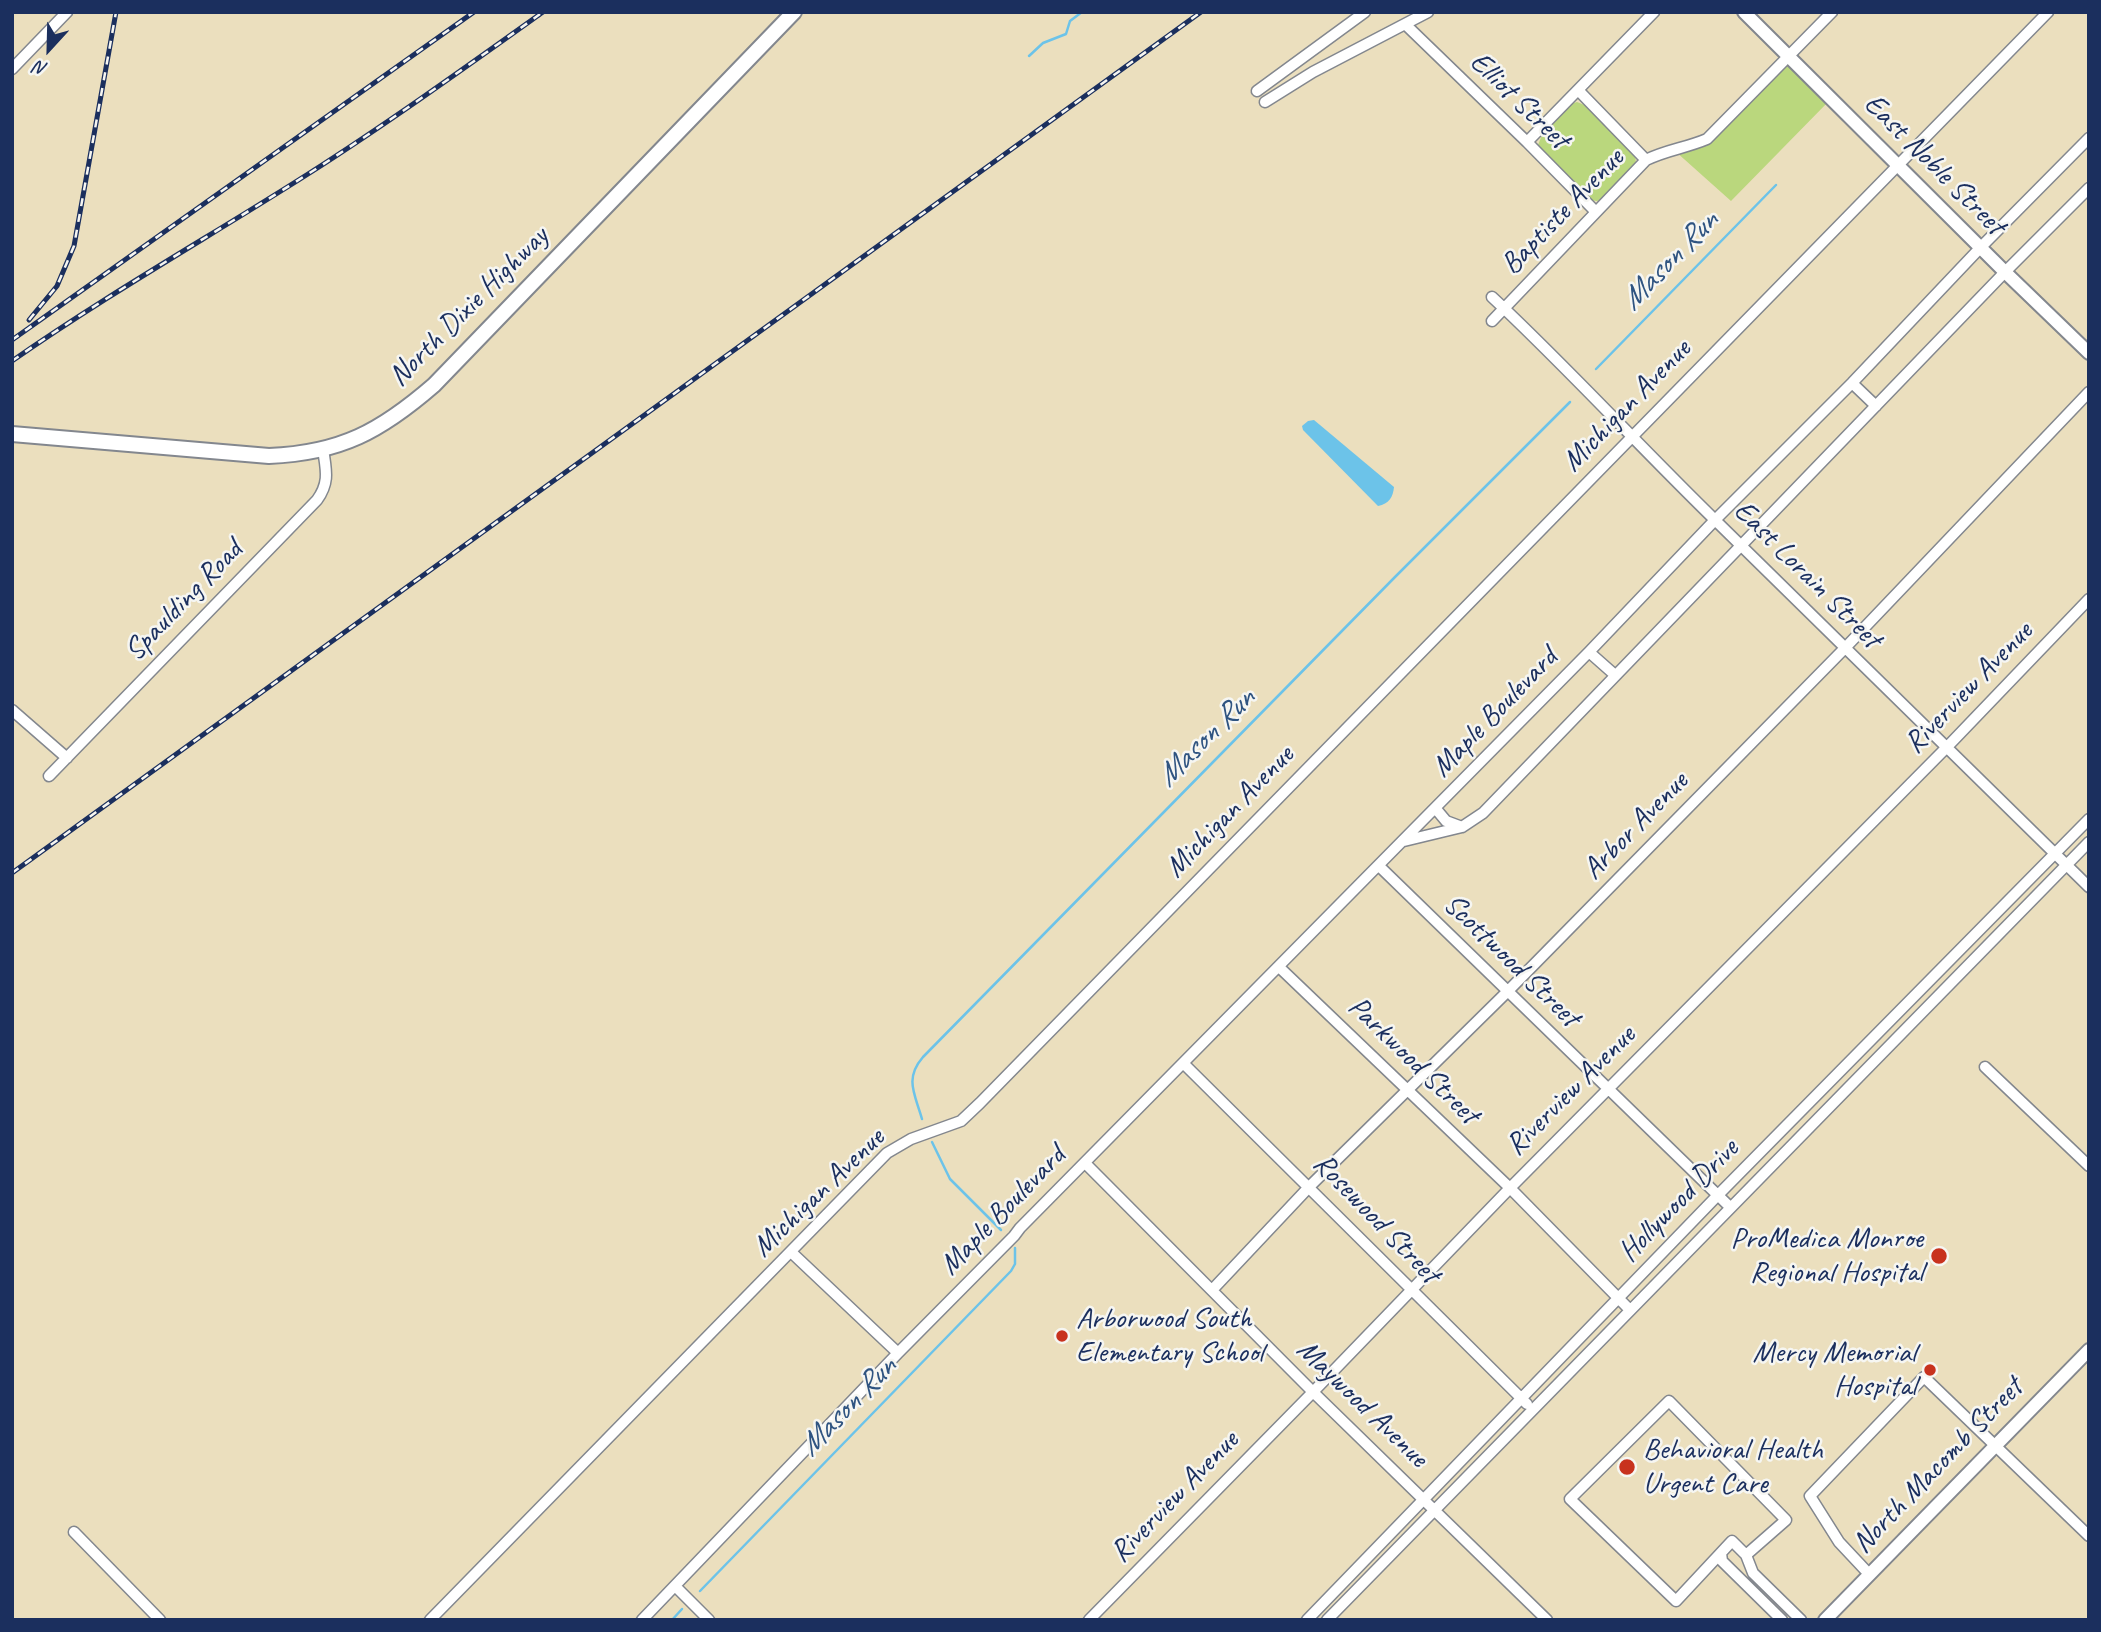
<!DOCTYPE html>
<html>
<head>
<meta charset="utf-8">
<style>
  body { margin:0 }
  #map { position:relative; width:2101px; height:1632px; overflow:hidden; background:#ebdfbe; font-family:Caveat,sans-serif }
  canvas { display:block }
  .frame { position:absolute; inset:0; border:14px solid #1b2f5e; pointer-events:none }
  .north { position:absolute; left:14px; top:14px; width:70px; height:70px; -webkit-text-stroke:5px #f6f6f2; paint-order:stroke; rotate:202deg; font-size:19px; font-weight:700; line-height:28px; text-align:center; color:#1b2f5e }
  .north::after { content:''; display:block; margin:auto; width:24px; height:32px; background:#1b2f5e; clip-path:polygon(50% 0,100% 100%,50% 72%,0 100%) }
</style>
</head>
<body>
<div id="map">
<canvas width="2101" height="1632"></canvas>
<div class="frame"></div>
<div class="north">N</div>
</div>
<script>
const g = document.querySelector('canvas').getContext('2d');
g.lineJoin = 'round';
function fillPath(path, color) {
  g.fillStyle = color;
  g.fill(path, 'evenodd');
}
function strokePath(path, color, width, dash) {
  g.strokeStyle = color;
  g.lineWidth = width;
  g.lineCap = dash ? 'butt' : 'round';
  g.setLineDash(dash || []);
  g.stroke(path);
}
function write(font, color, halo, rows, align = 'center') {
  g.font = font + ' Caveat,sans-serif';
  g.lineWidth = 5;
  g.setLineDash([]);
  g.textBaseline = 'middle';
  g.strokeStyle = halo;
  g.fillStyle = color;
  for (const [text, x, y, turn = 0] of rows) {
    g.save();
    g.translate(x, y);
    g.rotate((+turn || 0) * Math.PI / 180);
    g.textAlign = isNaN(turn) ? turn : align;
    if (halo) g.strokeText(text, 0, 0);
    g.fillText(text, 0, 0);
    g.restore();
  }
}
fillPath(new Path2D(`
  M1786,66L1795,67L1829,101L1731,201L1675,151L1691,147Z
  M1577,102L1587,106L1635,153L1636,164L1604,199L1597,201L1590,200L1539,150L1538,145L1542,135L1571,104Z`), '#bad77d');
fillPath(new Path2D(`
  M1314,420L1394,487C1393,497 1389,504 1378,506L1303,430L1302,426L1308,421Z`), '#6cc3e9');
strokePath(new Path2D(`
  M1029,56L1043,43L1066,34L1070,21L1082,12
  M1596,369L1776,185
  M922,1119C915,1094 904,1079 923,1057L1395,577L1570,402
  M932,1142L950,1179L1001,1230
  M700,1591L1011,1271L1015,1264V1248
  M672,1620L682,1609`), '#6cc3e9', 2.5);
const minor = new Path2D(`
  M1406,25L1527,142L1596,212
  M12,69L67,12
  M1578,90L1646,160
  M1257,91L1365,12
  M1265,102L1313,72L1428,12
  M1527,142L1654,12
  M1492,297C1569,369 1640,447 1716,521C1840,643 1965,764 2089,887
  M1492,321L1646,160C1666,150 1686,148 1707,139L1832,12
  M1852,383L1876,406
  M1589,652L1615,675
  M12,710L67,758
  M49,776L317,500C330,482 326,470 323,449
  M1436,809L1446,821L1462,827
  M1404,841L1462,827L1483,813L2005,272L2089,188
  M1379,866L1730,1207
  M1279,967L1510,1188L1630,1310
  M1184,1064L1527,1404
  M1985,1067L2089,1166
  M1085,1163L1313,1392L1547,1620
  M791,1252L898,1353
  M1213,1289L1310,1186L1507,992L1845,648L2089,392
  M1669,1401L1786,1520L1746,1555L1732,1541L1676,1601L1570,1499Z
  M74,1532L160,1620
  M1721,1553L1722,1561L1782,1620
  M1746,1555L1753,1573L1801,1620
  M1869,1574L1839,1542L1810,1496L1924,1377L2089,1536
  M675,1586L709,1620
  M430,1620L887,1153L911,1139L961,1121L980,1103L2048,12
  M642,1620L898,1353L1014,1236L1020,1228L1589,652L1715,520L1852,383L1981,247L2089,138
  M1089,1620L1313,1392L1510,1188L1948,746L2089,599
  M1307,1620L1718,1195L2089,819
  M1327,1620L2089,842`);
const tertiary = new Path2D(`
  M1744,12L2005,272L2089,353
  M1825,1620L2089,1350`);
const secondary = new Path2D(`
  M12,434L269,456C341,453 381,431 434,385L794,12`);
strokePath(minor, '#83878e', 13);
strokePath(tertiary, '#83878e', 16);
strokePath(secondary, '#83878e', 18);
strokePath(minor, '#fff', 10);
strokePath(tertiary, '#fff', 12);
strokePath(secondary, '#fff', 14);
const rail = new Path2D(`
  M29,320L57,286L74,246L116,12
  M12,340L474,12
  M12,361C108,294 209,237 308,174C388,123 466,67 543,12
  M12,873L1201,12`);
strokePath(rail, '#1b2f5e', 5);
strokePath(rail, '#f6f6f2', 2.5, [8]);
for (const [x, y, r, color] of [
  [1939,1256,9,"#c8321e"],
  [1062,1336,7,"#c8321e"],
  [1930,1370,7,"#c8321e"],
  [1627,1467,9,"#c8321e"]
]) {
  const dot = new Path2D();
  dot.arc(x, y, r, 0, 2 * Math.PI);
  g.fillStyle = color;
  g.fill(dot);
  strokePath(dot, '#f6f6f2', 2.5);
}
write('30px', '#1b2f5e', '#f6f6f2', [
  ["Elliot Street",1519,101,44],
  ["East Noble Street",1934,165,45],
  ["Baptiste Avenue",1563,212,-46],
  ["North Dixie Highway",469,307,-45],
  ["Michigan Avenue",1627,406,-46],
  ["East Lorain Street",1807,575,45],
  ["Spaulding Road",184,601,-46],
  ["Riverview Avenue",1969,688,-46],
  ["Maple Boulevard",1495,713,-46],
  ["Michigan Avenue",1230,812,-46],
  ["Arbor Avenue",1636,826,-46],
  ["Scottwood Street",1511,961,44],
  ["Parkwood Street",1413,1061,44],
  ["Riverview Avenue",1571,1091,-45],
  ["Michigan Avenue",819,1193,-44],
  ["Hollywood Drive",1679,1201,-46],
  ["Maple Boulevard",1003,1211,-46],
  ["Rosewood Street",1376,1219,46],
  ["Maywood Avenue",1362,1404,44],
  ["North Macomb Street",1938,1466,-46],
  ["Riverview Avenue",1175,1497,-46]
]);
write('30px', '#1b2f5e', '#f6f6f2', [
  ["ProMedica Monroe",1923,1239],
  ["Regional Hospital",1923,1273],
  ["Arborwood South",1076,1319,"left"],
  ["Elementary School",1076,1353,"left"],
  ["Mercy Memorial",1916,1353],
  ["Hospital",1916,1387],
  ["Behavioral Health",1643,1450,"left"],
  ["Urgent Care",1643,1484,"left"]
], 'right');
write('italic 32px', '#2f5481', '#f6f6f2', [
  ["Mason Run",1670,261,-46],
  ["Mason Run",1206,738,-45],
  ["Mason Run",848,1407,-46]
]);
</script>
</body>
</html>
